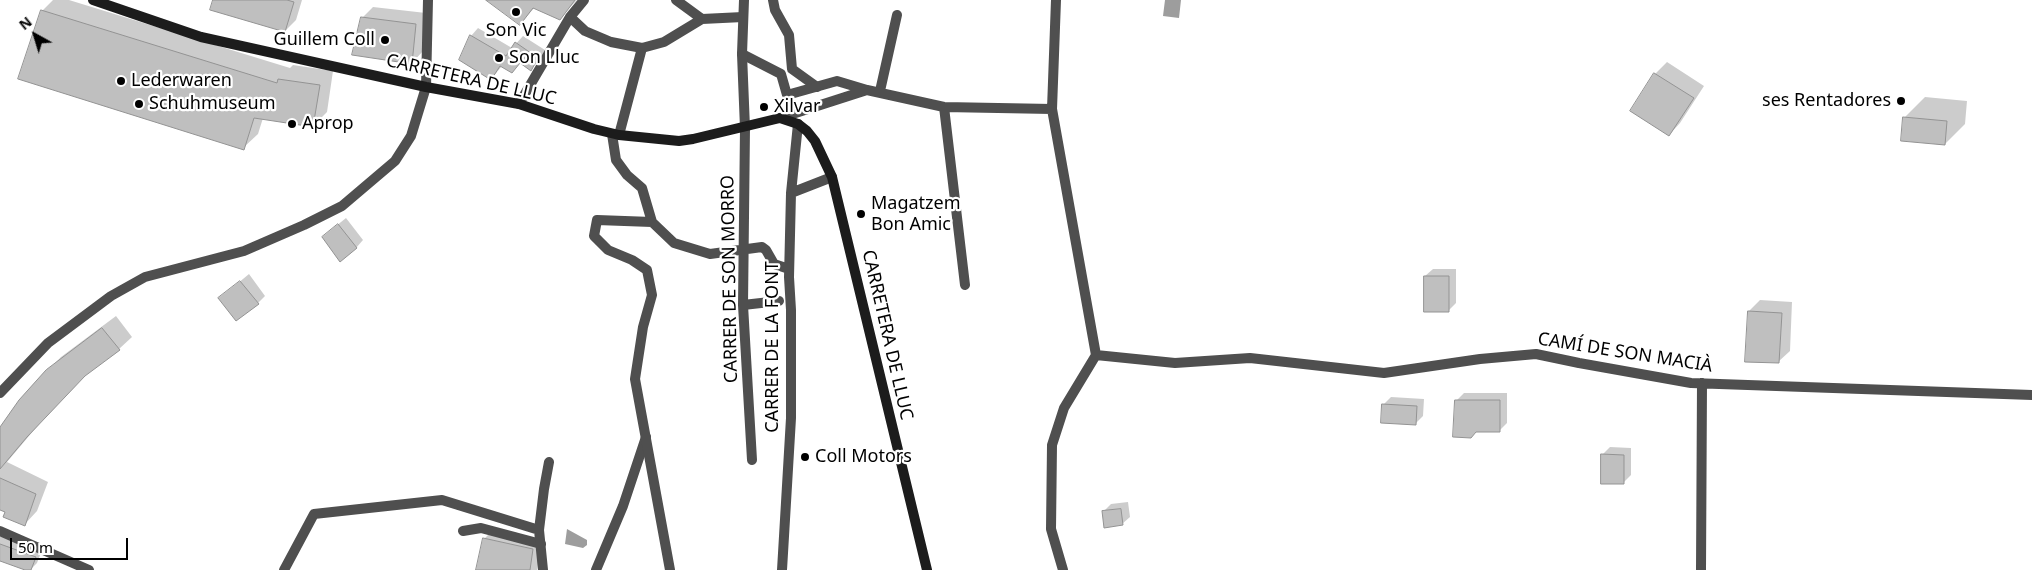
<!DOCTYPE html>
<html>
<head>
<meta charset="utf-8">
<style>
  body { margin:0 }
  #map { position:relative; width:2032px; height:570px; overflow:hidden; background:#fff; font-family:"Noto Sans",sans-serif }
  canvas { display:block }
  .north { position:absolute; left:10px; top:10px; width:50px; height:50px; -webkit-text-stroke:4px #fff; paint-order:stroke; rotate:321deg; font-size:14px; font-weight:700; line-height:20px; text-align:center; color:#000 }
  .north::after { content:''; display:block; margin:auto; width:18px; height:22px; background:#000; clip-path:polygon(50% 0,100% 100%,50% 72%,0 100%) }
  .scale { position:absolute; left:10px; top:538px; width:118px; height:22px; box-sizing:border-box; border:2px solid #000; border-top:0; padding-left:6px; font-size:15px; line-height:18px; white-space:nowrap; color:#000; -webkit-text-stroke:4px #fff; paint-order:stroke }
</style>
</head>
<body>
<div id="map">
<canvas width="2032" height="570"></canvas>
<div class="north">N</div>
<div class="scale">50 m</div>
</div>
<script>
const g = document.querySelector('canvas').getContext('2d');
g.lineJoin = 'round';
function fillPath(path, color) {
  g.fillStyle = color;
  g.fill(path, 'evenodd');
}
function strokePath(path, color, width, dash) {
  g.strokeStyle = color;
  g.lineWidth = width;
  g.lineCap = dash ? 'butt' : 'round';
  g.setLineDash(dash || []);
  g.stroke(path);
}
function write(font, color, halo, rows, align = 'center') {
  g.font = font + ' "Noto Sans",sans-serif';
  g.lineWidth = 4.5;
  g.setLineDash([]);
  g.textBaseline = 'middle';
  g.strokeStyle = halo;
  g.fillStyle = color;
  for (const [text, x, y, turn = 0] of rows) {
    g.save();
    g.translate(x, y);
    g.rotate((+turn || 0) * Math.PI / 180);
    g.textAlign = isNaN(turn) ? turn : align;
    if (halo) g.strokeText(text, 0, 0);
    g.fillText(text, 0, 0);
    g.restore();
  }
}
fillPath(new Path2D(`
  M1165,0H1181L1179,18L1163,16Z
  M567,529L587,540V545L583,548L565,544Z`), '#9d9d9d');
fillPath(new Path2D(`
  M53,0H69L290,68L293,65L333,71L327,112L313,126L263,118L258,134L243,148L42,11Z
  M214,0H302L296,20L285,31Z
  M502,0H577L560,18L535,7L520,24Z
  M373,7L426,13L423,51L412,63L362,18Z
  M478,28L512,48L523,36L545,50L538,62L531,69L521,62L512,72L502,66L491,79L461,60L471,36Z
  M1667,62L1704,86L1680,123L1669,135L1631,111L1655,74Z
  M1925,97L1967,101L1965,124L1945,144L1904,118Z
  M346,218L363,240L356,248L331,230Z
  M1433,269H1456V303L1449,310L1425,276Z
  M249,274L265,296L258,303L220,298Z
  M1760,300L1792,302L1790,351L1778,362L1749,311Z
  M116,316L132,337L119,349L86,374L40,423L7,462L48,482L37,511L25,524L0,509V430L47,371L61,357Z
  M1464,393H1507V423L1499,431L1457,400Z
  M1391,397L1424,399L1423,416L1415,424L1383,405Z
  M1610,447L1631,448V475L1623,483L1602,455Z
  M1128,502L1130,517L1122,524L1103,512L1111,504Z
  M493,530L541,540L537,570H478L484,539Z
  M2,535L42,550L37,563L30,570L0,559V537Z`), '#0003');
const building = new Path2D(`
  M213,0H287L294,2L285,32L210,10Z
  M486,0H575L560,20L533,8L520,25Z
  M41,10L277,83L278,79L320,85L313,127L254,118L244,150L18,79Z
  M361,17L416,24L412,64L352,55Z
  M470,35L506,56L515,42L538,58L531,71L520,63L512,73L500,66L491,80L459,60Z
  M1654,73L1694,98L1669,136L1630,111Z
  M1903,117L1947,121L1945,145L1901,141Z
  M338,224L357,248L340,262L322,237Z
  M1424,276H1449V312H1424Z
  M240,281L259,304L236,321L218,298Z
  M1748,311L1782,313L1779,363L1745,362Z
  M102,328L120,350L85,376L27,437L0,469V427L19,400L46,370Z
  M1455,400H1500V432H1476L1471,438L1453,437Z
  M1382,404L1417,406L1416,425L1381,423Z
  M1601,454L1624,455V484H1601Z
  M0,478L36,494L25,526L3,517L5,512L0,510Z
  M1121,509L1123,525L1104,528L1102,511Z
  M483,538L533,549L530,570H476Z
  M0,544L36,557L31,570H25L0,561Z`);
fillPath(building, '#bfbfbf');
strokePath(building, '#939393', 1);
strokePath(new Path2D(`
  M773,0L775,10L789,35L792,69L817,87
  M463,531L481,528L541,544
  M596,570L623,506L646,437`), '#4f4f4f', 10);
strokePath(new Path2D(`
  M676,0L702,19L743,17
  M1056,0L1052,109L1096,355L1064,408L1052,445L1051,529L1063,570
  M570,17L585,31L611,42L642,48L664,42L702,19
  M742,54L781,74L787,95L837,81L867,90L780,118
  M867,90L944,107L1052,109
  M880,91L897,15
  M519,104L570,17L584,0
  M944,107L965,285
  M745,128L743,305L752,460
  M612,134L616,160L627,175L642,188L652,222L674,243L710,254L762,247L766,250L774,264L789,269
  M619,135L642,48
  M791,193L832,177
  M652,222L597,220L594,236L608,250L632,260L647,270L652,295L643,327L635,379L670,570
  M743,305L779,301
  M1096,355L1175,363L1250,358L1384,373L1480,359L1536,354L1579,363L1691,383L2032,395
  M0,393L48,343L111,296L145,277L244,251L304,225L342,206L395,161L411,136L426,87L428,0
  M0,531L89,570
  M284,570L314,514L442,500L539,530
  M543,570L539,530L544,489L549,462
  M782,570L791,418V310L789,277L791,193L798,124
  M1701,570L1702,383`), '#4f4f4f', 10);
strokePath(new Path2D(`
  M744,0L742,54L745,128`), '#4f4f4f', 10);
strokePath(new Path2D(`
  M93,0L201,37L426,87L519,104L594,129L619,135L679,141L693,139L780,118L798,124L807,131L815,141L832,177L927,570`), '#1c1c1c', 10);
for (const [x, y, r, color] of [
  [516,12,5,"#000"],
  [385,40,5,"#000"],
  [499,58,5,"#000"],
  [121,81,5,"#000"],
  [1901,101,5,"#000"],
  [139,104,5,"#000"],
  [764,107,5,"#000"],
  [292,124,5,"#000"],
  [861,214,5,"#000"],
  [805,457,5,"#000"]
]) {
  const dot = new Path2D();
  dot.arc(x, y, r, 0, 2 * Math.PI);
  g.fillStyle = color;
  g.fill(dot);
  strokePath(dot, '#fff', 2);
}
write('18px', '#000', '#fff', [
  ["Son Vic",516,31,"center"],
  ["Guillem Coll",375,40,"right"],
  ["Son Lluc",509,58],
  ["Lederwaren",131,81],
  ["ses Rentadores",1891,101,"right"],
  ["Schuhmuseum",149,104],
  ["Xilvar",774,107],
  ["Aprop",302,124],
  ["Magatzem",871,204],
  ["Bon Amic",871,225],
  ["Coll Motors",815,457]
], 'left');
write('18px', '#000', '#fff', [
  ["CARRETERA DE LLUC",471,80,13],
  ["CARRER DE SON MORRO",730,279,-91],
  ["CARRETERA DE LLUC",887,335,77],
  ["CARRER DE LA FONT",773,347,-90],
  ["CAMÍ DE SON MACIÀ",1625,353,9]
]);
</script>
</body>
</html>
